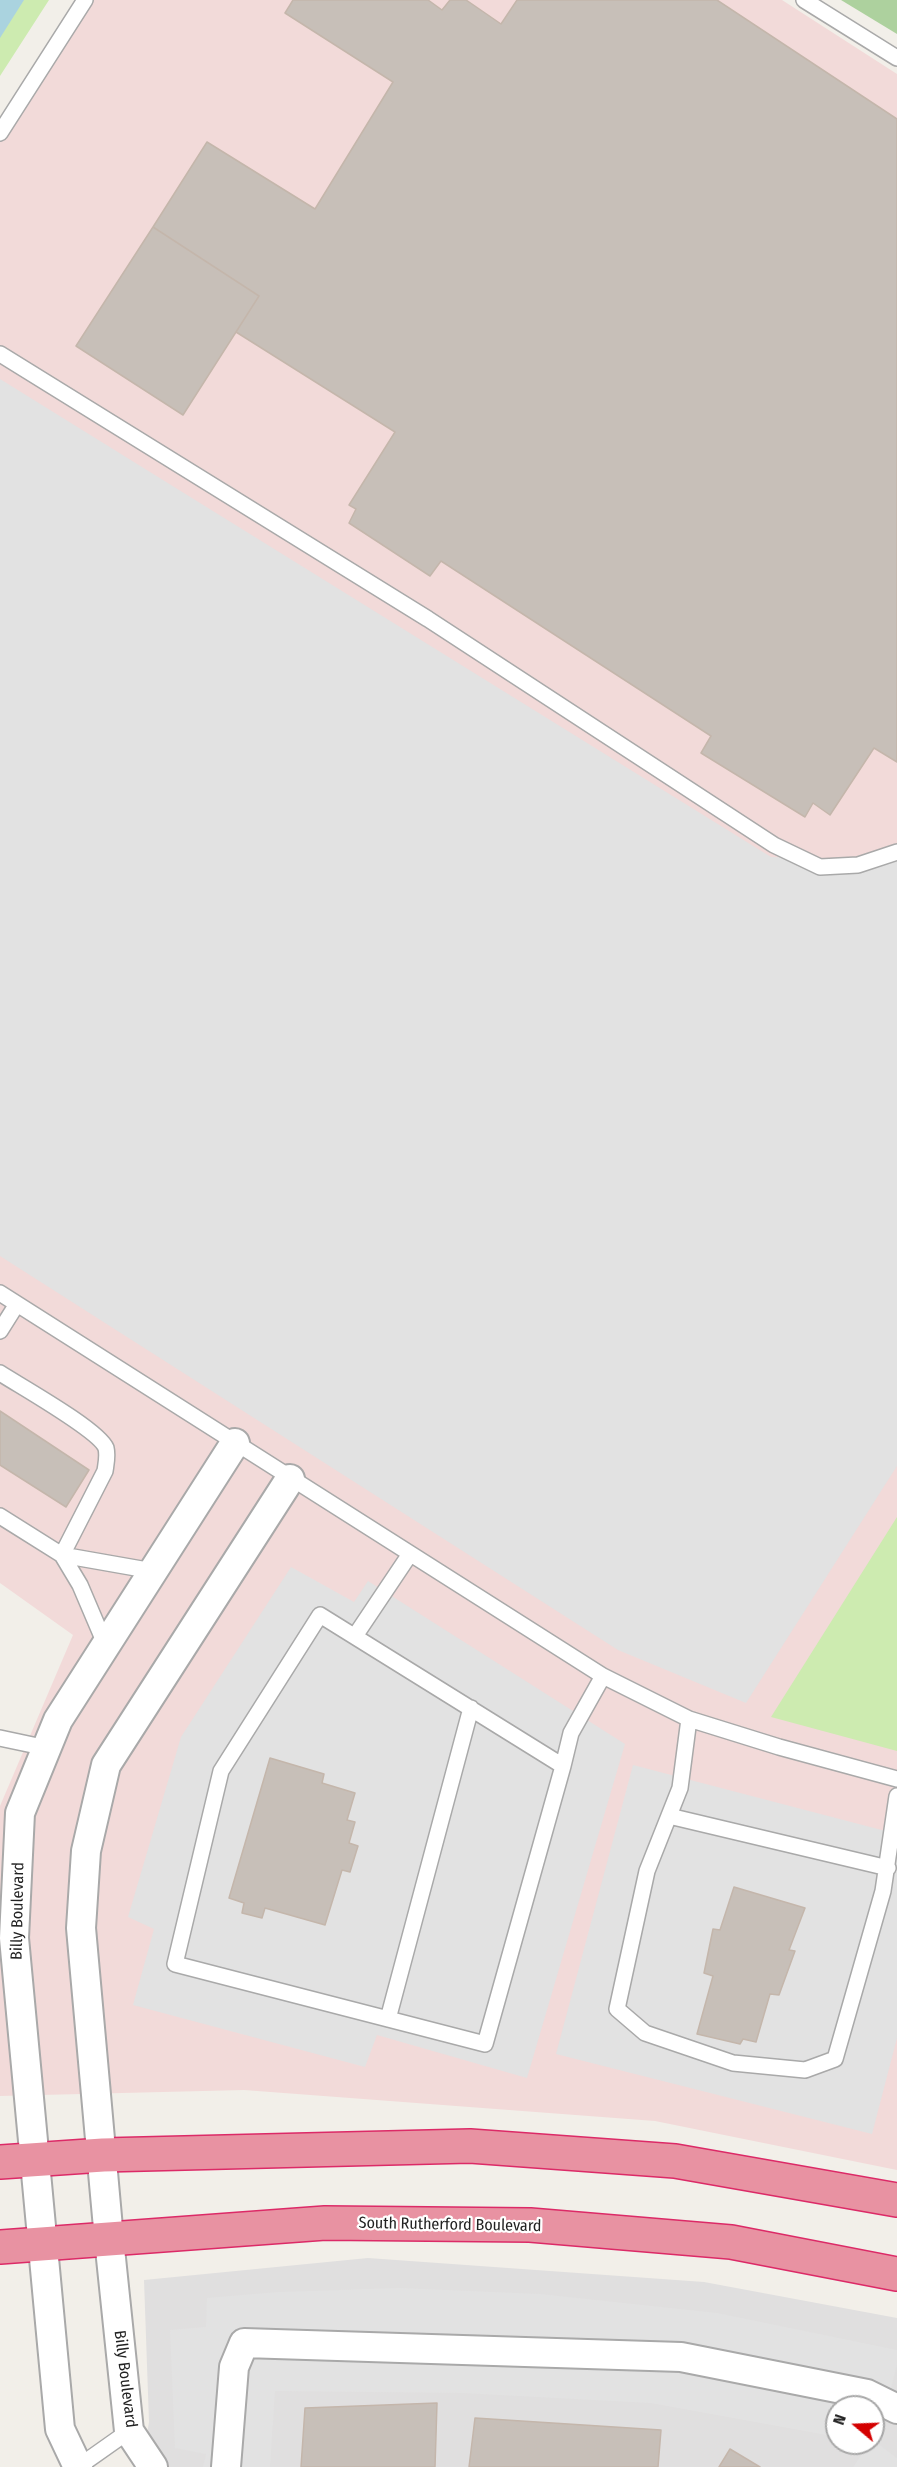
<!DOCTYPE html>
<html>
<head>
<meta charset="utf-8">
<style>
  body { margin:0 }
  #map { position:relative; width:897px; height:2467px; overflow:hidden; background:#f2efe9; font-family:"Fira Sans Condensed",sans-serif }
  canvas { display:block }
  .north { position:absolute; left:825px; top:2395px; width:60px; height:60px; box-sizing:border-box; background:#fff; border:2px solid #a7a7a7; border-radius:50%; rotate:289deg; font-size:16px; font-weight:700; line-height:24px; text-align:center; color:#222 }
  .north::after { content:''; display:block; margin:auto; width:21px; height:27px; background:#d40000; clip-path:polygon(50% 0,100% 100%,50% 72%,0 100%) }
</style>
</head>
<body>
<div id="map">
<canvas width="897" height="2467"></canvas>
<div class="north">N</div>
</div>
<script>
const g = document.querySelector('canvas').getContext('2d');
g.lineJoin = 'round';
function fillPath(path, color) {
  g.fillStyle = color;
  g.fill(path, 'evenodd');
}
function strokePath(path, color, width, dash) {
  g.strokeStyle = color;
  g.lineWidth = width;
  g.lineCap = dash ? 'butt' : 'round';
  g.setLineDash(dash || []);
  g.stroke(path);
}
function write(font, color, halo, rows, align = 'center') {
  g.font = font + ' "Fira Sans Condensed",sans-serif';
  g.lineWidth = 4.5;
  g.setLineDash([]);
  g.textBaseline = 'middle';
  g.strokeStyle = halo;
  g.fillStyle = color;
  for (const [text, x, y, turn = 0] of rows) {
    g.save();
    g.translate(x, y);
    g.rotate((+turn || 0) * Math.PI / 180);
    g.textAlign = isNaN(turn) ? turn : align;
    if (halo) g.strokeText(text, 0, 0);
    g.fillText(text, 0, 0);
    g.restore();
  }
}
fillPath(new Path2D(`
  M368,2258L704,2282L897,2318V2467H142L149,2422L144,2280ZM837,2407H873V2443H837Z`), '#e0dfdf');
fillPath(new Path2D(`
  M90,0H782L897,74V2170L655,2121L244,2090L0,2096V1806L73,1635L0,1583V142Z`), '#f2dad9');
fillPath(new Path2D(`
  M0,0H49L0,76Z
  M897,1517V1751L771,1717Z`), '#cdebb0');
fillPath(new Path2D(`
  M841,0H897V34Z`), '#add19e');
fillPath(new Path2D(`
  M0,379L771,857L897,861V1466L746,1703L618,1650L0,1256Z
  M291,1567L354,1602L368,1581L625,1744L527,2078L377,2035L365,2067L133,2005L154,1929L128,1917L181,1737Z
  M633,1765L897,1834V2038L872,2134L556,2054Z
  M400,2288L540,2294L717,2313L897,2350V2364L883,2422L873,2419V2407H837V2437L650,2403L462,2393L275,2391L270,2467H203L206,2454L175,2448L170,2330L206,2327L207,2298L279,2292Z
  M873,2440L897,2458V2467H853L869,2443H873Z`), '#e2e2e2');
fillPath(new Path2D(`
  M0,0H24L0,38Z`), '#aad3df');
const building = new Path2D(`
  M293,0H428L442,10L450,0H466L501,24L517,0H717L897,119V762L874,748L830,815L813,803L805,817L701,753L711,736L441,561L430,576L349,523L356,509L349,505L395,432L236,332L259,296L153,227L207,142L315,209L393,82L285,13Z
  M153,227L259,296L183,415L76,346Z
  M0,1411L89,1470L66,1507L0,1465Z
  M270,1758L324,1774L322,1783L355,1793L347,1820L355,1822L349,1843L358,1846L350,1872L342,1870L325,1925L265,1908L262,1918L242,1913L244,1903L229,1898Z
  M734,1887L805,1908L789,1950L795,1951L779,1995L770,1994L756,2042L743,2039L740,2044L697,2034L713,1976L704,1973L713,1929L720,1930Z
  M437,2403L435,2467H301L305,2408Z
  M475,2418L661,2430L658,2467H469Z
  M730,2449L760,2467H719Z`);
fillPath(building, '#c7bfb8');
strokePath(building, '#c4b6ab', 1.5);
const lane = new Path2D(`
  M804,0L897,58
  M0,133L85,0
  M0,354L428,619L774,845L820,867L858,865L897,852
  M0,1293L603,1676L689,1719L779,1747L897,1779
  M0,1331L17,1304
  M0,1373C20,1386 99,1430 106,1448C108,1456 106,1464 105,1471L62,1555L0,1516
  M355,1636L410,1554
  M106,1646L80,1585L62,1555L153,1571
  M689,1719L680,1788L647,1871L617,2009L645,2033L733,2063L805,2070L835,2059L883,1891L897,1796
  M0,1738L47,1748
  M563,1766L320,1615L221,1771L175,1964L485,2044L563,1766L571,1733L603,1676
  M669,1816L888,1868
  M388,2019L471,1708
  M78,2467L129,2431`);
const street = new Path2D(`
  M78,2467L60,2429L14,1938L20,1813L58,1720L235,1443
  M153,2467L129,2431L109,2239L81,1928L86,1851L106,1765L290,1479
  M226,2467L234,2367L244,2343L681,2357L867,2394L897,2409`);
const highway = new Path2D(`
  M0,2162L103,2155L470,2146L675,2161L897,2200
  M0,2247L325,2223L530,2225L731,2242L897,2274`);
strokePath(lane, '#a9a9a9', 18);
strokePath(street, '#a9a9a9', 32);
strokePath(highway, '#dc2a67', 36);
strokePath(lane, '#fff', 15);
strokePath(street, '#fff', 28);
strokePath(highway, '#e892a2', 33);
write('16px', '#222', '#fff', [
  ["Billy Boulevard",18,1911,-89],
  ["South Rutherford Boulevard",450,2225,1],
  ["Billy Boulevard",125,2379,83]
]);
</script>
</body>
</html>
